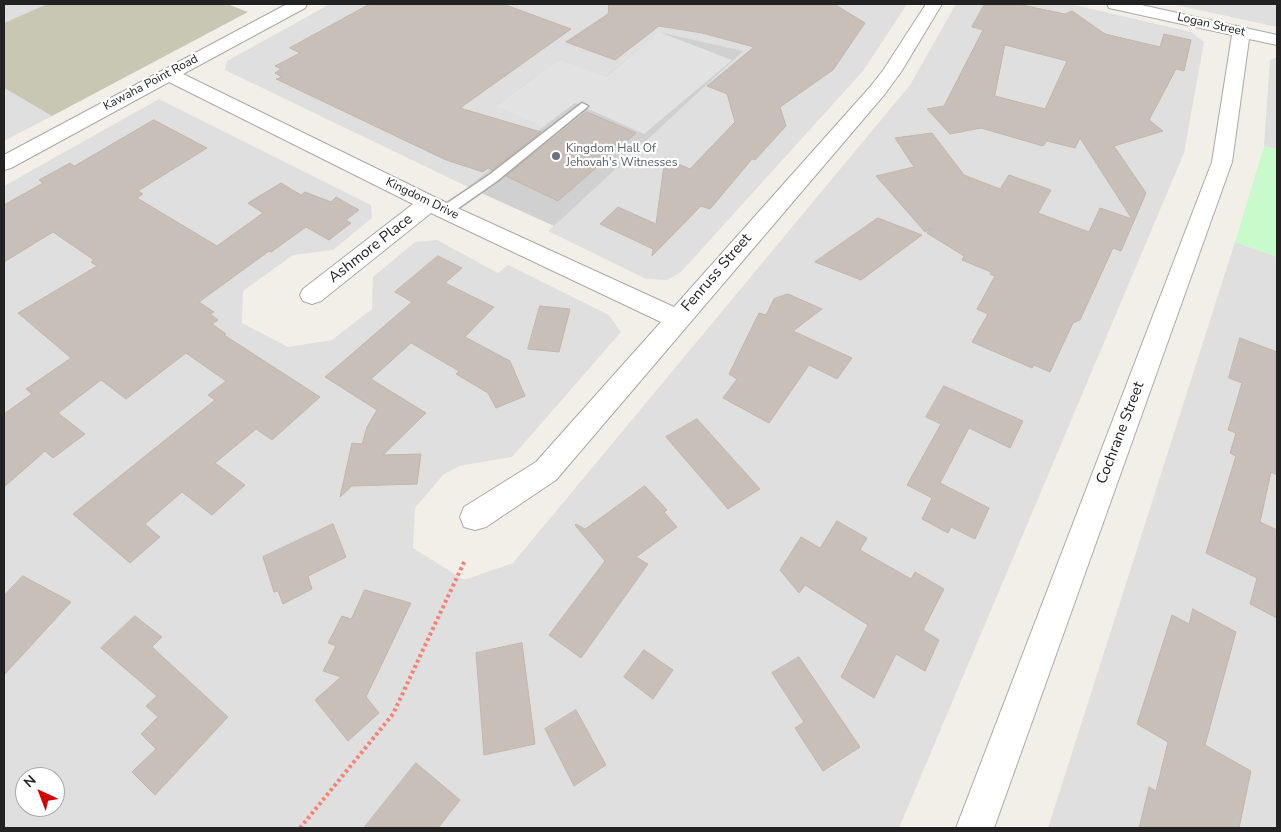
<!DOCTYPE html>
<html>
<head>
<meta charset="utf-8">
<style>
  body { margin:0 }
  #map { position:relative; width:1281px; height:832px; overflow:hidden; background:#f2efe9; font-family:"Nunito Sans",sans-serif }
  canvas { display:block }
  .frame { position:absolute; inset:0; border:5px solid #222; pointer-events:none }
  .north { position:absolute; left:15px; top:767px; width:50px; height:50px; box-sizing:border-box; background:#fff; border:1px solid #a7a7a7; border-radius:50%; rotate:317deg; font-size:14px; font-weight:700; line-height:20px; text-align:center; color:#222 }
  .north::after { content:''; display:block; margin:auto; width:18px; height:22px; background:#d40000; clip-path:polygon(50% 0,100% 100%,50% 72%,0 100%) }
</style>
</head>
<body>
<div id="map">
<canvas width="1281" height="832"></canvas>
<div class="frame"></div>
<div class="north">N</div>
</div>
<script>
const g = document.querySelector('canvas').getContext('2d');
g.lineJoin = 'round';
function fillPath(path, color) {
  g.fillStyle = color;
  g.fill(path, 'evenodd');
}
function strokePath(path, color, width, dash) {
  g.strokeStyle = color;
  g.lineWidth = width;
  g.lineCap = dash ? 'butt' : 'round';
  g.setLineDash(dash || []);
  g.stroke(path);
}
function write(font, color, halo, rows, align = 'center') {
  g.font = font + ' "Nunito Sans",sans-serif';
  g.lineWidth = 4.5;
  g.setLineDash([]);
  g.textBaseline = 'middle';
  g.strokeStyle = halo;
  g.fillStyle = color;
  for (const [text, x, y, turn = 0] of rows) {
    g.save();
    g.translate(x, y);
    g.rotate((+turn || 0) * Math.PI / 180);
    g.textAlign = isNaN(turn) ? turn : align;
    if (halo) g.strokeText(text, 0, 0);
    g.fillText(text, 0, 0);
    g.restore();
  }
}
fillPath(new Path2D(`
  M4,4H47L4,23Z
  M330,4H907L863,71L681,272L667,280L646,279L548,231L742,51L659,32L605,77L496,106L543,127L468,187L225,70L227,61Z
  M956,4H1070L1191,32L1204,42L1184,153L899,828H4V186L159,99L371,205L372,218L333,250L293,255L243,291L242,323L288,347L332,340L372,309L373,277L415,242L437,240L498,273L508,265L609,315L621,332L512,457L459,466L443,475L415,508L413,548L464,580L513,563L910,85ZM25,777H55V807H25Z
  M1172,4H1277V27Z
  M1277,57V149L1264,146L1270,60Z
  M4,88L52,116L4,141Z
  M1235,242L1277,257V828H1048Z`), '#e0dfdf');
fillPath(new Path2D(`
  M659,32L743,51L554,226L468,187L543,127L496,106L560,59L605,77Z`), '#d0d0d0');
fillPath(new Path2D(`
  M47,4H227L248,12L52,116L4,88V23Z`), '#c7c7b4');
fillPath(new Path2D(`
  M1264,146L1277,149V257L1235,242Z`), '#c8facc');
fillPath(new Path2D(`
  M659,32L732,60L644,134L575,103L543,127L496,106L560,59L606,77Z`), '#e2e2e2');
const building = new Path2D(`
  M370,4H503L571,29L460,108L541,132L492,170L488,168L483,172L446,160L276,79L282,77L275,73L281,69L275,66L300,53L290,48Z
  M609,4H834L865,23L833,70L780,107L786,126L755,160L752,159L710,209L701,206L652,256L653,249L600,224L618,207L656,224L665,158L690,169L735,122L727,94L707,86L754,47L702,33L659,26L615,60L566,42L608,14Z
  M985,4H1017L1065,14L1072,11L1105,34L1160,47L1164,34L1191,40L1184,71L1176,69L1149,120L1163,131L1114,146L1146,193L1121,251L1113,248L1080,320L1073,323L1050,372L1034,365L1032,368L972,342L988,314L977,309L995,276L990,274L991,272L962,260L964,256L927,233L931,228L925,232L876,176L914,167L895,138L932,133L964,175L1000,189L1009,175L1051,190L1038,213L1089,232L1100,208L1132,219L1080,138L1075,148L1047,141L1043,146L981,128L950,134L927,109L944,106L983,30L972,27ZM1005,45L1067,61L1045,109L995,96Z
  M587,112L636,133L558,201L506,176Z
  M154,120L207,148L138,191L143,194L137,198L217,246L263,213L248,203L281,183L301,195L305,192L331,202L336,197L359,210L346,220L351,223L329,240L306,227L271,252L269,251L199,302L214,312L210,314L218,320L212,324L226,334L224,335L320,397L272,440L256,429L215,463L245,485L212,515L182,492L145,524L160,537L130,563L73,514L215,400L208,395L226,381L186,353L126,399L101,380L58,413L85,434L53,458L45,451L4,487V414L32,394L26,389L71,358L18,313L97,266L91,262L94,260L53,232L4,262V205L43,183L39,180L70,163L74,166Z
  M878,218L922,235L861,280L815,262Z
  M438,256L462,268L445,283L494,307L465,337L510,361L525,396L496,408L488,393L456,374L459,371L411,343L371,379L426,413L383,455L421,454L417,484L352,486L340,497L352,443L362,444L367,427L377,410L325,377L412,302L395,292Z
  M788,294L822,309L793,331L852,358L837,379L809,365L769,423L723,398L737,379L729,374L759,313L766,315L774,299Z
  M540,306L570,309L559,352L528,349Z
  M1240,338L1277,352V475L1271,472L1260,522L1277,530V618L1250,604L1257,578L1206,553L1236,456L1230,453L1236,433L1228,430L1242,383L1229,378Z
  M944,386L1023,421L1010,448L969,428L940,483L989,508L975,539L951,527L948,533L922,519L932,498L907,485L941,424L926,417Z
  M697,419L760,489L728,509L666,437Z
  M645,486L667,510L664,512L677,527L636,557L648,564L581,658L549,635L605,561L575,525L576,524L585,529Z
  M837,521L867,538L860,550L911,579L915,572L944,589L923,630L939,640L925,671L896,654L874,698L841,677L868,625L805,585L799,593L780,570L801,537L820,548Z
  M333,524L346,557L308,576L312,589L283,604L278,591L274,592L263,557Z
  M23,576L71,602L4,675V596Z
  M365,590L411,603L366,697L379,713L348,741L315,700L341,677L323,671L336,646L328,643L342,616L351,619Z
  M1193,609L1236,632L1205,745L1251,771L1239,828H1139L1149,787L1156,791L1168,742L1137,724L1172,615L1189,624Z
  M135,616L162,637L152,647L228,717L155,795L132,772L156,749L141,734L158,717L146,706L157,696L101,648Z
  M522,643L535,744L484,755L476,653Z
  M644,650L673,670L653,699L624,677Z
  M799,657L860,747L823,771L795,728L804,722L772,673Z
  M576,710L606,765L574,786L545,729Z
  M416,763L460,800L438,828H364Z`);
fillPath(building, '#c7bfb8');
strokePath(building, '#c4b6ab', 1);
const service = new Path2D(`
  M582,103L588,106L586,108L497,181L450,214H440L438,211L440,208L489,175Z`);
const minor = new Path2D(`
  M287,4H307L305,8L183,74L453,206L674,307L870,87L884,69L926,4H942L901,72L884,95L556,480L486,527L475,530L464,527L460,517L464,507L536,462L661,322L431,213L321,301L312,304L303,301L300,295L303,289L413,204L169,82L11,168L4,170V155Z
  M1107,4H1137L1277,35V45L1249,39L1232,162L994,828H956L1212,162L1232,35L1109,8Z`);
strokePath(service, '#a9a9a9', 3);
strokePath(minor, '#a9a9a9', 2);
strokePath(new Path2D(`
  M300,828L393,714L465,560`), '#fa8072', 4, [3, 3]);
fillPath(service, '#fff');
fillPath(minor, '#fff');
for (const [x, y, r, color] of [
  [556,156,5,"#6b7280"]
]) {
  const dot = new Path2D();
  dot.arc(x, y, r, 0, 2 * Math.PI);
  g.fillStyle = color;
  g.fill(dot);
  strokePath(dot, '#fff', 2);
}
write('12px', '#222', '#fff', [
  ["Logan Street",1211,25,13],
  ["Kawaha Point Road",151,83,-28],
  ["Kingdom Drive",422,199,26]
]);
write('12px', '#5b616d', '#fff', [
  ["Kingdom Hall Of",566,149],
  ["Jehovah's Witnesses",566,163]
], 'left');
write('15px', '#222', '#fff', [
  ["Ashmore Place",371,249,-38],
  ["Fenruss Street",717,273,-49],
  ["Cochrane Street",1121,433,-69]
]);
</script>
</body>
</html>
